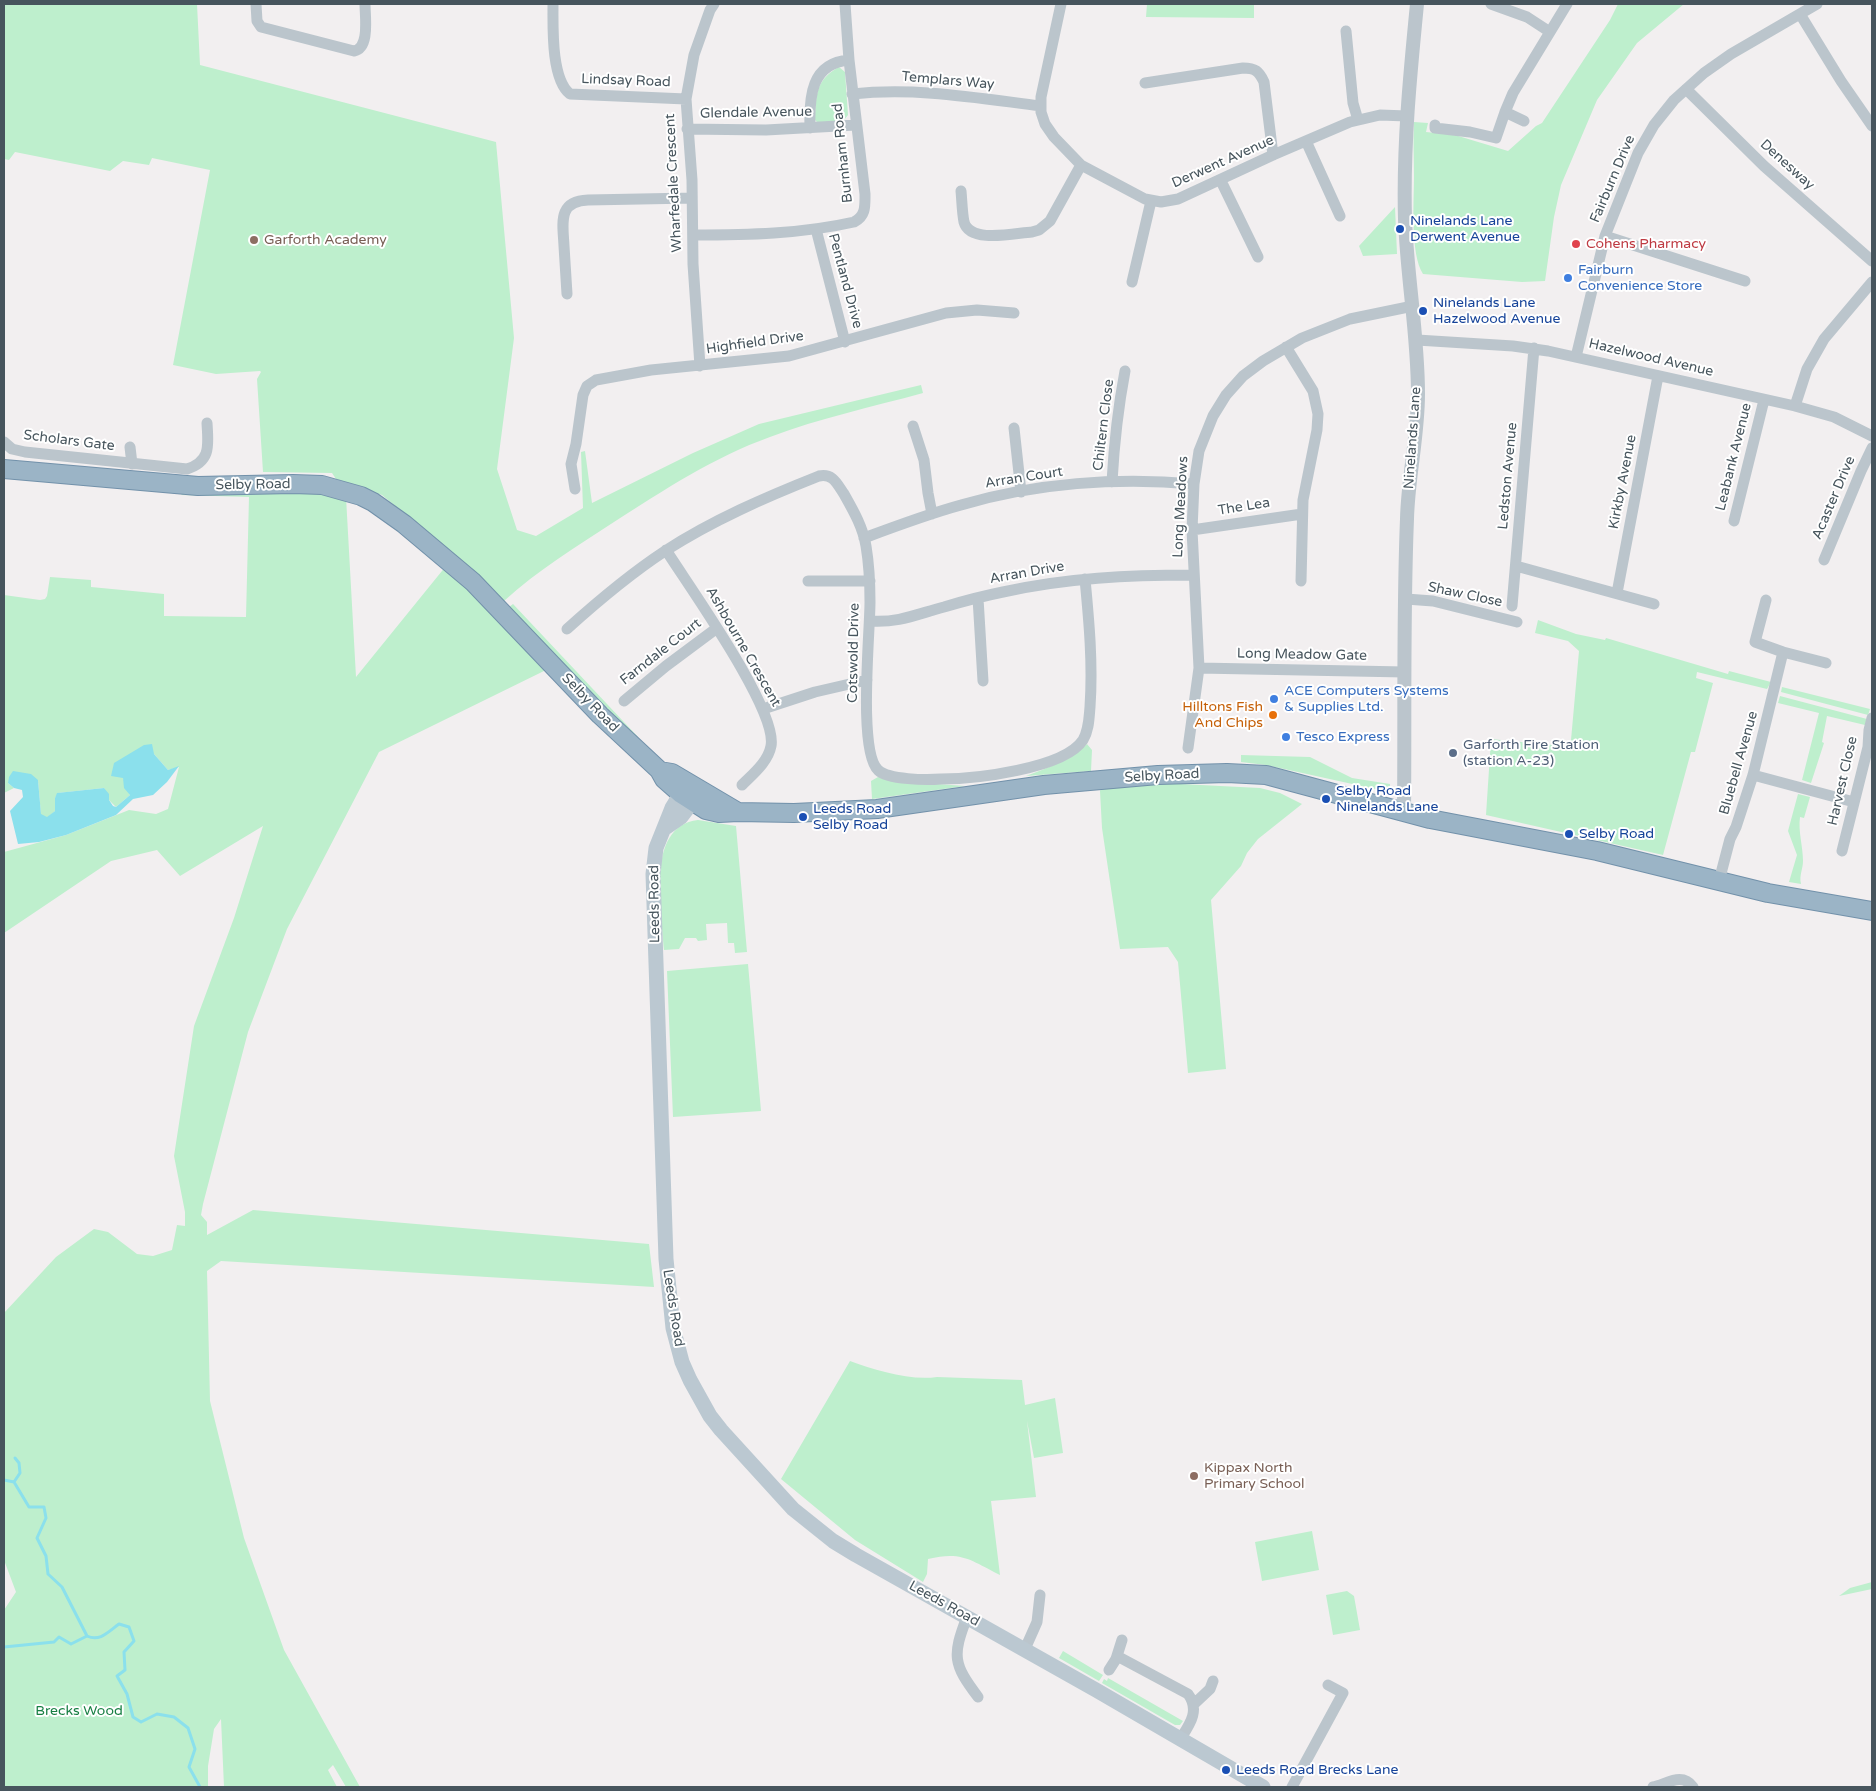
<!DOCTYPE html>
<html>
<head>
<meta charset="utf-8">
<style>
  body { margin:0 }
  #map { position:relative; width:1876px; height:1791px; overflow:hidden; background:#f2eff0; font-family:"Varela Round",sans-serif }
  canvas { display:block }
  .frame { position:absolute; inset:0; border:5px solid #47555d; pointer-events:none }
</style>
</head>
<body>
<div id="map">
<canvas width="1876" height="1791"></canvas>
<div class="frame"></div>
</div>
<script>
const g = document.querySelector('canvas').getContext('2d');
g.lineJoin = 'round';
function fillPath(path, color) {
  g.fillStyle = color;
  g.fill(path, 'evenodd');
}
function strokePath(path, color, width, dash) {
  g.strokeStyle = color;
  g.lineWidth = width;
  g.lineCap = dash ? 'butt' : 'round';
  g.setLineDash(dash || []);
  g.stroke(path);
}
function write(font, color, halo, rows, align = 'center') {
  g.font = font + ' "Varela Round",sans-serif';
  g.lineWidth = 4;
  g.setLineDash([]);
  g.textBaseline = 'middle';
  g.strokeStyle = halo;
  g.fillStyle = color;
  for (const [text, x, y, turn = 0] of rows) {
    g.save();
    g.translate(x, y);
    g.rotate((+turn || 0) * Math.PI / 180);
    g.textAlign = isNaN(turn) ? turn : align;
    if (halo) g.strokeText(text, 0, 0);
    g.fillText(text, 0, 0);
    g.restore();
  }
}
fillPath(new Path2D(`
  M4,4H197L200,65L496,142L514,338L497,469L517,530L536,536L583,508L581,452L585,451L592,503L693,453L759,424L921,385L923,393C872,407 820,418 770,437C714,457 664,490 614,522C576,547 538,570 504,601L473,571L382,495L336,479L332,473L263,472L257,379L261,372L260,371L216,374L173,365L210,170L152,158L149,165L123,161L110,171L15,152L9,160L4,159Z
  M1147,4H1254V18L1146,17Z
  M1618,4H1684L1637,43L1597,100L1561,185L1554,217L1545,281L1522,282L1423,274C1410,254 1414,200 1414,177C1414,158 1413,140 1414,122L1428,123L1426,132L1455,135L1508,151L1536,126L1542,123L1610,20Z
  M839,67L845,72L848,115L844,120L818,123L815,120C816,96 815,80 839,67Z
  M1395,207L1397,254L1363,256L1359,246Z
  M313,490L346,497L356,677L446,566L546,670L379,752L287,929L248,1032L203,1204L201,1215L207,1222V1235L253,1210L649,1244L654,1287L221,1261L207,1271L210,1401L244,1538L284,1650L360,1787H346L333,1765L328,1770L337,1787H224L221,1719L214,1729L208,1766V1787H4V1610L16,1592L4,1560V1313L56,1257L94,1229L108,1232L137,1254L153,1256L172,1250L177,1225L185,1226V1212L174,1156L194,1026L234,918L263,826L180,876L157,850L111,861L4,933V852L66,835L129,810L156,814L168,809L179,767L168,770L154,754L123,778L130,795L116,807L109,800L104,788L58,793L55,798V811L47,818L41,815L38,780L8,783L14,788L4,793V595L40,600L45,599L47,596L50,577L91,580V587L164,594V616L246,617L249,497L181,495L184,492Z
  M513,604L638,737L636,738L509,607Z
  M1538,620L1576,634L1605,640L1606,638L1728,674L1729,671L1771,682L1767,689L1697,672L1696,678L1713,683L1695,752H1691L1663,855L1486,815L1491,739L1562,746L1571,740L1579,651L1568,641L1535,633Z
  M1782,687L1870,709L1868,715L1781,692Z
  M1780,696L1867,719L1865,725L1827,716L1822,742L1824,743L1811,783L1802,780L1819,713L1778,703Z
  M1087,744L1092,750L1091,771L1026,776C1047,768 1069,761 1087,744Z
  M1241,755L1310,757L1352,778L1390,784V786L1385,788L1375,789L1266,765L1241,762Z
  M878,777L898,781L965,786L872,799L871,781Z
  M1161,783L1260,788L1280,793L1302,804L1258,839L1247,853L1241,866L1211,900L1226,1069L1188,1073L1178,962L1168,947L1120,949L1102,828L1100,791L1102,787Z
  M1798,794L1810,797L1804,818L1800,817C1798,832 1803,846 1803,861C1803,869 1799,875 1801,884L1789,882L1797,855L1788,831Z
  M698,820L736,826L747,952L735,953L734,943H728L727,923L706,924L707,940L698,941L696,938H685L679,949L664,950C662,913 644,826 698,820Z
  M748,964L761,1111L673,1117L667,971Z
  M850,1361C875,1370 910,1381 937,1377L1022,1380L1025,1405L1055,1398L1063,1453L1034,1458L1027,1421L1036,1497L991,1501L1000,1575C970,1560 962,1551 928,1559L927,1574L923,1582L855,1540L781,1479Z
  M1312,1531L1319,1570L1262,1581L1255,1542Z
  M1872,1582V1589L1839,1596L1850,1588Z
  M1347,1591L1354,1596L1360,1630L1333,1635L1326,1595Z
  M1063,1651L1103,1675L1099,1681L1059,1658Z
  M1108,1678L1183,1721L1180,1725H1175L1102,1683L1104,1679L1107,1681Z`), '#beefcd');
fillPath(new Path2D(`
  M152,744L154,754L168,770L179,766L167,782L153,795L133,799L116,815L66,835L39,842L18,844L10,811L23,797L22,790L14,788L8,783L9,777L13,771L31,774L38,780L41,814L47,817L55,811V798L57,793L104,788L109,794V800L113,806L116,807L130,795L124,788L123,778L111,776L114,763L144,745Z`), '#8be0ec');
strokePath(new Path2D(`
  M4,1480L14,1482L29,1507H44L46,1518L37,1538L46,1556L48,1574L62,1587L87,1636C100,1642 108,1632 119,1624L129,1627L134,1641L124,1652L125,1670L117,1676L127,1694L133,1717L141,1722L157,1714L174,1717L188,1728L195,1749L189,1767L200,1787
  M14,1482L20,1473L19,1463L15,1458
  M4,1647L54,1642L59,1637L71,1644L87,1636`), '#8be0ec', 3);
const trunk = new Path2D(`
  M4,469L198,486L293,484L322,485L361,496L373,502L404,524L473,582L600,715L659,770L664,779L681,794L706,810L719,813L738,812L794,813L877,809L1044,785L1158,775L1227,773L1266,775L1430,819L1597,851L1768,893L1872,911
  M660,771L672,773L738,812`);
strokePath(trunk, '#7291aa', 20);
strokePath(new Path2D(`
  M256,4L257,21L261,27L354,51C370,48 365,17 365,4
  M553,4C553,27 551,79 570,94L686,99
  M1061,4L1041,97V112L1045,124L1054,137L1081,165L1145,199L1161,202L1178,199L1273,155L1350,122L1380,115L1407,116
  M1491,4L1527,17L1550,32
  M1800,14L1841,81L1872,126
  M1346,31L1353,103L1358,120
  M1145,83L1243,68C1255,68 1259,71 1264,82L1273,155
  M1686,89L1764,166L1872,261
  M852,94C916,87 977,98 1041,106
  M1505,112L1513,93L1567,4
  M1435,125V128L1470,132L1496,138L1505,112L1524,121
  M810,128C809,97 811,63 849,60
  M687,129L766,130L856,125
  M1306,141L1340,216
  M1221,181L1258,257
  M961,191C962,201 962,212 964,222C970,244 1015,233 1032,232L1039,230L1050,221L1081,165
  M816,229L845,342
  M693,235C747,235 801,234 854,222C866,216 865,206 865,194L849,60L845,4
  M1605,236L1745,281
  M1132,282L1151,201
  M567,294C566,278 565,262 564,246C563,224 557,201 588,200L692,198
  M1417,340L1513,346L1548,351L1795,406L1834,417L1872,436
  M1286,347L1313,391L1318,414L1317,430L1303,500L1301,581
  M1576,357L1605,236L1638,153L1654,125L1674,100L1704,73L1731,54L1817,4
  M700,366L693,264L692,180L686,99L694,55L710,10L714,4
  M1795,406L1807,369L1824,339L1872,282
  M913,426L924,460L928,493L932,514
  M1014,428L1021,492
  M4,442L12,449L25,452L187,469C212,461 208,444 207,423
  M130,447L132,464
  M1112,482C1114,445 1118,408 1125,371
  M575,489L571,464L576,444L583,395L587,386L596,380L651,370L789,356L946,313L977,310L1014,313
  M1734,521L1764,400
  M1192,530L1302,514
  M864,538C896,526 928,514 961,505C1035,483 1118,477 1194,484
  M666,550C688,585 778,710 771,746C768,762 753,774 742,785
  M1824,560L1861,471L1872,448
  M1516,566L1654,604
  M808,581H870
  M1617,593L1658,376
  M978,598L983,681
  M1406,599L1433,601L1517,622
  M1766,600L1755,642L1783,652L1826,663
  M1512,606L1534,348
  M870,621C899,623 917,614 944,607C964,601 983,596 1003,592C1066,578 1129,575 1193,575
  M567,629C598,601 630,574 665,551C713,520 766,497 819,476C833,473 837,484 844,494C853,510 863,527 866,546C869,564 870,583 870,602C870,633 858,751 878,770C888,780 927,780 941,779C974,779 1064,769 1083,740C1089,730 1089,718 1090,707C1093,664 1089,621 1085,579
  M1199,668L1405,672
  M624,701L666,666L717,628
  M763,709L815,692L867,680
  M1188,748L1199,668L1192,530L1194,484L1199,451L1213,416L1226,395L1243,376L1263,361L1302,338L1350,319L1413,306
  M1753,775L1854,802
  M1842,851L1868,747L1869,730L1872,718
  M1719,881L1730,839L1736,827L1753,775L1783,652
  M967,1617C952,1656 953,1664 978,1697
  M1025,1649L1037,1622L1040,1595
  M1117,1656L1188,1694C1200,1710 1190,1724 1181,1738
  M1109,1670L1116,1659L1122,1640
  M1194,1704L1210,1689L1213,1681
  M1292,1787L1343,1693L1328,1685
  M1653,1787C1667,1784 1682,1772 1693,1787`), '#bbc5cc', 11);
strokePath(new Path2D(`
  M1404,812C1405,715 1403,617 1407,519C1408,477 1418,436 1418,394C1418,335 1407,277 1405,219C1403,147 1410,75 1417,4`), '#bbc5cc', 14);
strokePath(new Path2D(`
  M686,785L672,808L656,848L653,874L666,1259L673,1328L682,1362L690,1380L710,1416L721,1430L793,1509L833,1541L856,1555L1096,1690L1263,1787
  M665,828L681,817L700,792`), '#bbc8d1', 15);
strokePath(trunk, '#9bb4c6', 18);
for (const [x, y, r, color] of [
  [1400,229,5,"#1a4fb4"],
  [254,240,5,"#8d6e63"],
  [1576,244,5,"#e0444e"],
  [1568,278,5,"#3f7fe0"],
  [1423,311,5,"#1a4fb4"],
  [1274,699,5,"#3f7fe0"],
  [1273,715,5,"#e8710a"],
  [1286,737,5,"#3f7fe0"],
  [1453,753,5,"#5c6f8a"],
  [1326,799,5,"#1a4fb4"],
  [803,817,5,"#1a4fb4"],
  [1569,834,5,"#1a4fb4"],
  [1194,1476,5,"#8d6e63"],
  [1226,1770,5,"#1a4fb4"]
]) {
  const dot = new Path2D();
  dot.arc(x, y, r, 0, 2 * Math.PI);
  g.fillStyle = color;
  g.fill(dot);
  strokePath(dot, '#fff', 2);
}
write('14px', '#47555d', '#fff', [
  ["Lindsay Road",626,81,2],
  ["Templars Way",948,81,5],
  ["Glendale Avenue",756,113,-1],
  ["Burnham Road",843,153,-96],
  ["Derwent Avenue",1223,162,-24],
  ["Denesway",1787,165,42],
  ["Fairburn Drive",1613,179,-67],
  ["Wharfedale Crescent",674,183,-93],
  ["Pentland Drive",845,281,75],
  ["Highfield Drive",755,343,-8],
  ["Hazelwood Avenue",1651,358,13],
  ["Chiltern Close",1104,425,-83],
  ["Ninelands Lane",1413,438,-86],
  ["Scholars Gate",69,441,7],
  ["Leabank Avenue",1734,457,-76],
  ["Ledston Avenue",1508,476,-85],
  ["Arran Court",1024,478,-9],
  ["Kirkby Avenue",1623,482,-79],
  ["Selby Road",253,485,-1],
  ["Acaster Drive",1834,498,-67],
  ["Long Meadows",1181,507,-87],
  ["The Lea",1244,507,-9],
  ["Arran Drive",1027,573,-10],
  ["Shaw Close",1465,595,12],
  ["Ashbourne Crescent",743,647,60],
  ["Farndale Court",661,652,-38],
  ["Cotswold Drive",854,653,-89],
  ["Long Meadow Gate",1302,655,1],
  ["Selby Road",590,703,46],
  ["Bluebell Avenue",1739,763,-74],
  ["Selby Road",1162,776,-3],
  ["Harvest Close",1843,781,-77],
  ["Leeds Road",655,904,-91],
  ["Leeds Road",673,1308,81],
  ["Leeds Road",944,1604,29]
]);
write('14px', '#164399', '#fff', [
  ["Ninelands Lane",1410,221],
  ["Derwent Avenue",1410,237],
  ["Ninelands Lane",1433,303],
  ["Hazelwood Avenue",1433,319],
  ["Selby Road",1336,791],
  ["Ninelands Lane",1336,807],
  ["Leeds Road",813,809],
  ["Selby Road",813,825],
  ["Selby Road",1579,834],
  ["Leeds Road Brecks Lane",1236,1770]
], 'left');
write('14px', '#785e54', '#fff', [
  ["Garforth Academy",264,240],
  ["Kippax North",1204,1468],
  ["Primary School",1204,1484]
], 'left');
write('14px', '#be3a42', '#fff', [
  ["Cohens Pharmacy",1586,244]
], 'left');
write('14px', '#366cbe', '#fff', [
  ["Fairburn",1578,270],
  ["Convenience Store",1578,286],
  ["ACE Computers Systems",1284,691],
  ["& Supplies Ltd.",1284,707],
  ["Tesco Express",1296,737]
], 'left');
write('14px', '#c56008', '#fff', [
  ["Hilltons Fish",1263,707],
  ["And Chips",1263,723]
], 'right');
write('14px', '#4e5e75', '#fff', [
  ["Garforth Fire Station",1463,745],
  ["(station A-23)",1463,761]
], 'left');
write('14px', '#177f43', '#fff', [
  ["Brecks Wood",79,1711]
]);
</script>
</body>
</html>
